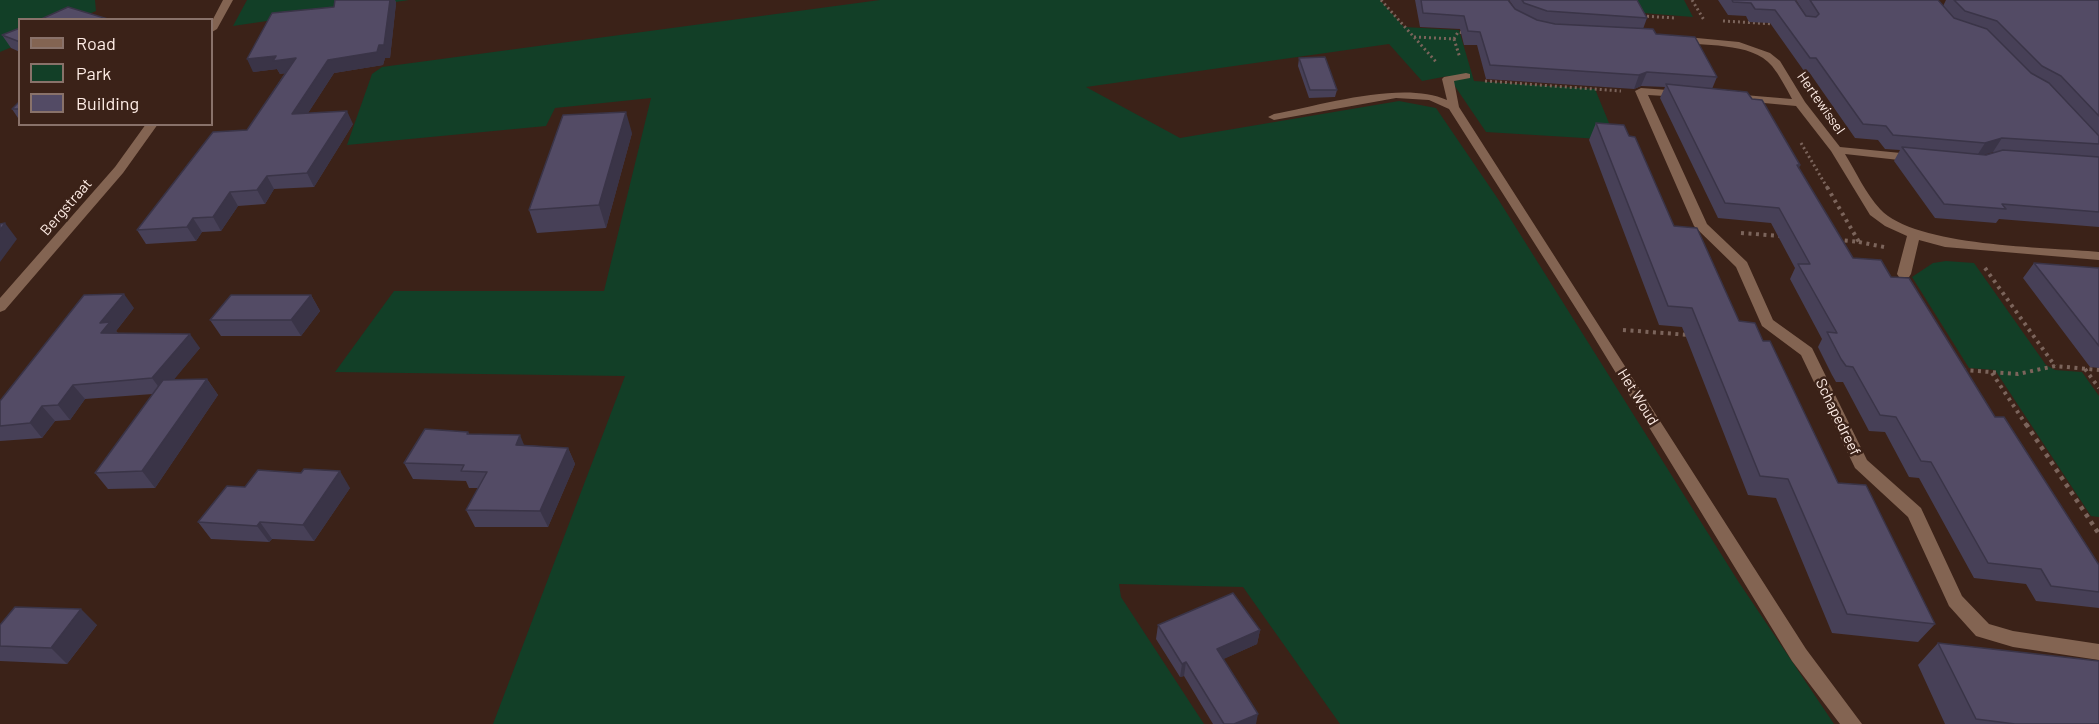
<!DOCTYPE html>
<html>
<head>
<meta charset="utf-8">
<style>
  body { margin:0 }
  #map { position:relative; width:2099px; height:724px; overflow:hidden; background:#3b2218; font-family:Barlow,sans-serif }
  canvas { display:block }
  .legend { position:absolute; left:18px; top:18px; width:195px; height:108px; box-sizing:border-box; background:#3b2218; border:2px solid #89726a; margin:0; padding:8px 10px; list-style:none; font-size:18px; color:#fdebe4 }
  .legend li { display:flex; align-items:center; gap:12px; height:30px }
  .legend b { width:30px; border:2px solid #89726a }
</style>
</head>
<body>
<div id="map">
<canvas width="2099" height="724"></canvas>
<ul class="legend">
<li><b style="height:8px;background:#836452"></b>Road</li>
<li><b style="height:16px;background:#123f27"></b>Park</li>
<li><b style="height:16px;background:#534b65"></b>Building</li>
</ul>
</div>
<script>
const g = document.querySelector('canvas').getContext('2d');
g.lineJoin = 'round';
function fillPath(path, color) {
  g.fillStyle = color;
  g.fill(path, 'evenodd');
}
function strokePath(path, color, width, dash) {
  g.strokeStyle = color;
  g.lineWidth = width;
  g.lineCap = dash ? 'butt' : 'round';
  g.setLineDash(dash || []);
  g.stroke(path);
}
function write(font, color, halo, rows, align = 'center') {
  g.font = font + ' Barlow,sans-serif';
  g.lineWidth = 5;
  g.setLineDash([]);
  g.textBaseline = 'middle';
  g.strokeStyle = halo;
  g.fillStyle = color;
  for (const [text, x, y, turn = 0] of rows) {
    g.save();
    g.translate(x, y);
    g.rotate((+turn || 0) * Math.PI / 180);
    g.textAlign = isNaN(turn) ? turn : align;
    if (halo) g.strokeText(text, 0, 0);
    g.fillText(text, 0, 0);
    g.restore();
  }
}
fillPath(new Path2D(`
  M0,0H95L96,11L77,19L20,20L19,44L0,52Z
  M247,0H409L233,26Z
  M880,0H1380L1404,27L1459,30L1474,81L1595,89L1616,140L1486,132L1448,76L1422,81L1389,44L1086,87L1180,138L1399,101L1436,108L1498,199L1738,581L1834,724H1340L1243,587L1119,584L1121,597L1204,724H493L625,376L335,372L394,291H604L651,98L555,108L546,126L347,145L372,74L382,67Z
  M1636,0H1684L1693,17L1643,13Z
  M1946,261L1974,263L2046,365L2055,370L2082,372L2099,396V517L2091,516L1995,370L1969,368L1912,277L1933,263Z`), '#123f27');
strokePath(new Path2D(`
  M1381,0L1437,63
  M1692,0L1704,20
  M1642,16L1676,18
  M1723,21L1775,24
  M1414,37L1454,39L1458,32L1464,33
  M1454,39L1460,58
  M1485,81L1621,91
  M1801,143L1828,189`), '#7b645b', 3, [2, 3]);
strokePath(new Path2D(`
  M1827,187L1859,242L1840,240
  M1741,233L1781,236
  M1859,242L1884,247
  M1985,268L2055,366
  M1623,330L1690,335
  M2085,369L2099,388
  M1963,370L2018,374L2055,366L2099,370
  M1992,373L2027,426`), '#7b645b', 4, [3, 4.5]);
strokePath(new Path2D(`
  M2026,424L2099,534`), '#7b645b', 4.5, [4, 5]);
fillPath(new Path2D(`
  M223,0H233L217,29L212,32V21Z
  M1676,36L1739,42L1770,53L1780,61L1805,102L1840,147L1921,155V161L1917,162L1845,154C1856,172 1866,194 1880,209C1915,247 2047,247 2099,252V260L1945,247L1919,240L1911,274L1909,277H1899L1897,274L1907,236L1885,226L1870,215L1831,151L1796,106L1732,100L1726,97L1732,94L1792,99C1786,88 1780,76 1772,66C1752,41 1701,47 1672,41L1671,39Z
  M1466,73L1470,74V78L1454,81L1459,107L1806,649L1862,724H1840L1792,661L1589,329L1449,109L1429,100L1396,98L1274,120L1268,117L1274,114C1322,105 1403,80 1447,100L1442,79L1444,77Z
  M1641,88L1681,91L1687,94L1681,97L1648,95L1707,224L1747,262L1773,320L1812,348L1867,460L1921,508L1962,596L1989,624L2013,631L2099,644V660L2013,647L1976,636L1949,606L1908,517L1855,468L1801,355L1762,326L1736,267L1694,226L1635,91Z
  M146,124H158L123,173L5,310L0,312V298L115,167Z`), '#836452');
fillPath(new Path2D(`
  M335,0H395L396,3L390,58H385L383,65L334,73L308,113L353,124L314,187L274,189L265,204L238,206L221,231L202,232L196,241L146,244L137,230L247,130L285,73L280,74L277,69L253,72L334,7Z
  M1415,0H1508L1516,10L1509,0H1637L1647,18L1643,29L1656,34L1717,77L1712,89L1752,99L1800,165L1799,168L1853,258L1891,277L1995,417L2099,565V608L2036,601L2026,584L1974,578L1919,478L1909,477L1885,432L1869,431L1843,382H1836L1832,375L1818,347L1822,339L1790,279L1795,268L1771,223L1718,218L1660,98L1665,87L1641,86L1634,89L1486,79L1477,45H1464L1460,29L1420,27Z
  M1718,0H1795L1805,14L1796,0H1938L1943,6L1946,0H2099V227L1999,219L1996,223L1935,218L1894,161L1900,150L1885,149L1878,140L1855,138L1809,72L1804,71L1770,23L1749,22L1746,16L1728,15ZM1993,152H1997L1986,155H1982Z
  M20,28V52L11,48L2,35Z
  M1299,58L1337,90L1335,97L1309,98L1298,66Z
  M20,101V121L12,109Z
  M1596,123L1629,136L1674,226L1739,321L1763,341L1838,483L1935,624L1918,642L1832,633L1776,498L1748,495L1682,327L1659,325L1589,140Z
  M632,133L606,228L537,233L529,210Z
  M2034,263L2099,268V368L2090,367L2023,278Z
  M311,295L320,311L301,336H221L210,320Z
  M134,308L116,331L118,333L200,348L173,380L207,379L218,395L155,488L108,489L95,473L153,394L85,399L70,420L55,421L42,438L0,441V401Z
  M468,432L469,434L525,445L568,448L575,464L548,527H475L466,510L478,488H469L466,481L413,479L404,463Z
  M245,487L350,488L314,541L272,539L269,542L211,539L198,522Z
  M0,625H97L67,664L0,661Z
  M1158,625L1260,630L1257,644L1223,659L1256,724H1213L1184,676L1180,677L1156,639Z
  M1938,643L2099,724H1945L1918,665Z`), '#474057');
fillPath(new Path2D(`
  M390,0H395L396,3L390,58H385L383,65L334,73L299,127L292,114L328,60Z
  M276,56L296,58L302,71L280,74L277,69L253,72L247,59Z
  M1647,72L1641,86L1634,89L1639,75Z
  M347,111L353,124L314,187L307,173Z
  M626,112L632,133L606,228L599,205Z
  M2002,138L1993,152L1976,157L1985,143Z
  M267,176L274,189L265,204L257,190Z
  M230,192L238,206L221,231L213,217Z
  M193,218L202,232L196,241L187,227Z
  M5,223L17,239L0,262V230Z
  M124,294L134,308L116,331L120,337L101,333L100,323Z
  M311,295L320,311L301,336L291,320Z
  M190,334L200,348L163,393L152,378Z
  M207,379L218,395L155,488L142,471Z
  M73,385L85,399L70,420L58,405Z
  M42,406L55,421L42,438L30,423Z
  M520,435L527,452L516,445Z
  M568,448L575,464L548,527L540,511Z
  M340,471L350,488L314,541L303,525Z
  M260,522L272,539L269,542L257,526Z
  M81,609L97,625L67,664L51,648Z
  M1260,630L1257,644L1215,663L1217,649Z
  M1186,662L1184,676L1180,677L1182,664Z
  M1258,714L1256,724H1234Z`), '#3a3447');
const building = new Path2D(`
  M335,0H390L384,45H379L377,52L328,60L292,114L347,111L307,173L267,176L257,190L230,192L213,217L193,218L187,227L137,230L213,132L247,130L296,58L273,61L276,56L247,59L272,13L334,7Z
  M1421,0H1508L1515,9L1537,20L1555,24L1653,29L1656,34L1695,37L1717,77L1647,72L1639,75L1490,65L1480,32L1468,31L1464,16L1423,13Z
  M1522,0H1637L1647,18L1547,11L1524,3Z
  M1732,0H1795L1806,16L1816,17L1819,14L1810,0H1938L1954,18L1987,29L2031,73L2049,83L2099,136V144L2002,138L1985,143L1893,135L1886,126L1863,124L1816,58H1810L1775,10L1755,9L1751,3L1733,2Z
  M1954,0H2099V116L2061,76L2042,66L1997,21L1965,11Z
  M68,7L111,20H39Z
  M20,28V42L2,35Z
  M1325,57L1337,90H1310L1299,58Z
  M1666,84L1747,92L1752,99L1762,100L1800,165H1797L1853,258L1881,260L1891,277L1909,278L1995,417H2004L2099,565V592L2051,586L2041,569L1988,563L1931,462L1921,461L1896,417L1880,415L1853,367L1846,366L1841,359L1827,332L1837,333L1798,264H1810L1779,208L1725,203Z
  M20,101V109H12Z
  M626,112L599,205L529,210L563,115Z
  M1596,123L1624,125L1629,136L1635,137L1674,226L1697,228L1739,321L1755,323L1763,341H1770L1838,483L1866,485L1935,624L1847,614L1788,479L1760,476L1692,308L1668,306Z
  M1902,147L1986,155L2003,150L2099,157V212L2002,204L2006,209L1944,204Z
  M5,223L0,230V224Z
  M2034,263L2099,268V346Z
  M124,294L100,323L110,322L101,333L190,334L152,378L73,385L58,405L42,406L30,423L0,426V401L84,295Z
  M231,295H311L291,320H210Z
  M207,379L142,471L95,473L163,380Z
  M425,429L468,432L467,434L520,435L516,445L568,448L540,511L466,510L487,472L461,471L464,465L404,463Z
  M304,469L340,471L303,525L260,522L257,526L198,522L227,486L245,487L258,470L301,473Z
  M1233,593L1260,630L1217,649L1258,714L1234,724H1224L1186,662L1182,664L1158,625Z
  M15,607L81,609L51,648L0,646V625Z
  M1938,643L2099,661V724H2015L1976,719Z`);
fillPath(building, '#534b65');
strokePath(building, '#3a3447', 1.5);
write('14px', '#fdebe4', '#3b2218', [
  ["Hertewissel",1821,103,55]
]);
write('15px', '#fdebe4', '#3b2218', [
  ["Bergstraat",66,207,-49],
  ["Het Woud",1638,397,58],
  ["Schapedreef",1838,417,64]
]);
</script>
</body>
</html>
